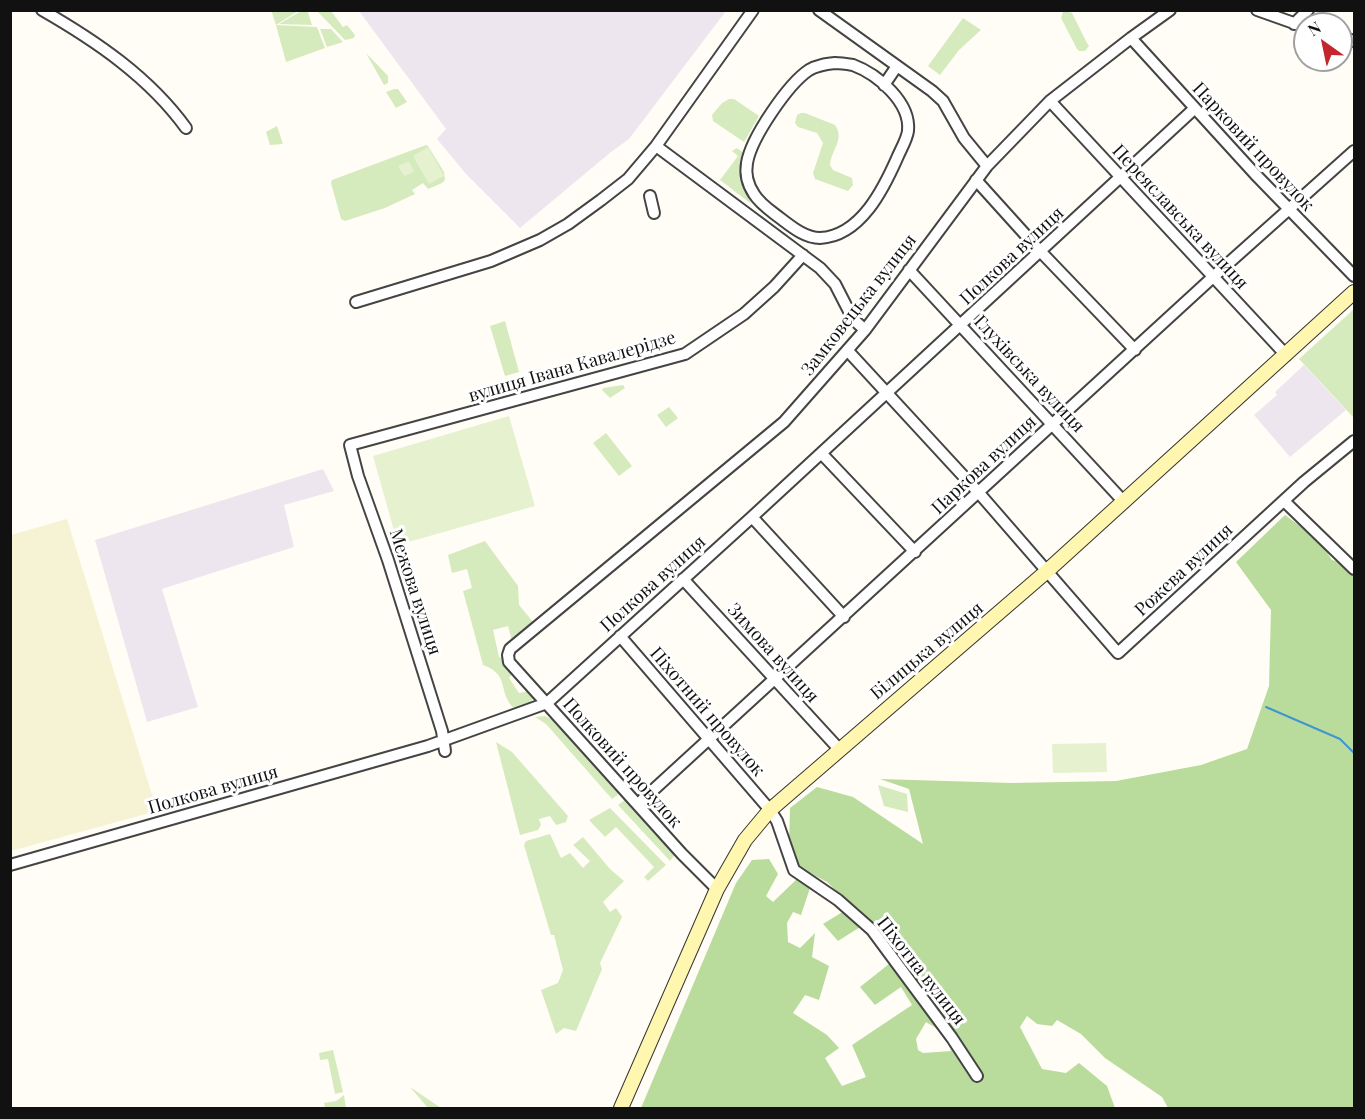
<!DOCTYPE html>
<html>
<head>
<meta charset="utf-8">
<style>
  body { margin:0 }
  #map { position:relative; width:1365px; height:1119px; overflow:hidden; background:#fffdf5; font-family:"Playfair Display",serif }
  canvas { display:block }
  .frame { position:absolute; inset:0; border:12px solid #111; pointer-events:none }
  .north { position:absolute; left:1293px; top:12px; width:60px; height:60px; box-sizing:border-box; background:#fff; border:2px solid #a0a0a0; border-radius:50%; rotate:327deg; font-size:16px; font-weight:700; line-height:24px; text-align:center; color:#111 }
  .north::after { content:''; display:block; margin:auto; width:21px; height:27px; background:#c4262e; clip-path:polygon(50% 0,100% 100%,50% 72%,0 100%) }
</style>
</head>
<body>
<div id="map">
<canvas width="1365" height="1119"></canvas>
<div class="frame"></div>
<div class="north">N</div>
</div>
<script>
const g = document.querySelector('canvas').getContext('2d');
g.lineJoin = 'round';
function fillPath(path, color) {
  g.fillStyle = color;
  g.fill(path, 'evenodd');
}
function strokePath(path, color, width, dash) {
  g.strokeStyle = color;
  g.lineWidth = width;
  g.lineCap = dash ? 'butt' : 'round';
  g.setLineDash(dash || []);
  g.stroke(path);
}
function write(font, color, halo, rows, align = 'center') {
  g.font = font + ' "Playfair Display",serif';
  g.lineWidth = 6;
  g.setLineDash([]);
  g.textBaseline = 'middle';
  g.strokeStyle = halo;
  g.fillStyle = color;
  for (const [text, x, y, turn = 0] of rows) {
    g.save();
    g.translate(x, y);
    g.rotate((+turn || 0) * Math.PI / 180);
    g.textAlign = isNaN(turn) ? turn : align;
    if (halo) g.strokeText(text, 0, 0);
    g.fillText(text, 0, 0);
    g.restore();
  }
}
fillPath(new Path2D(`
  M359,11H726L629,139L611,152L520,228L466,174L437,139L446,129Z
  M1304,365L1346,410L1290,457L1254,415L1277,395L1275,392Z
  M323,469L334,491L284,505L294,547L162,589L198,707L147,722L95,540Z`), '#eee6ef');
fillPath(new Path2D(`
  M67,519L157,811L11,851V535Z`), '#f6f3d4');
fillPath(new Path2D(`
  M271,10H298V11L276,25Z
  M307,10L312,25L279,24L301,11Z
  M317,11H331L343,27L347,25L355,35L354,38L345,40Z
  M1066,11L1072,13L1087,43L1089,46L1085,51H1079L1077,49L1061,18L1063,12Z
  M963,18L981,30L959,50L940,75L928,66Z
  M276,25L317,27L325,48L286,62Z
  M320,29H331L343,42L327,47Z
  M366,53L388,76V83L384,85Z
  M394,89H398L407,102L396,108L386,92Z
  M729,99H734L759,116L744,142L713,121L712,115L722,103Z
  M801,113H805L835,125C845,140 831,150 830,165L833,170L852,178L853,185L848,191L815,179L813,173L823,143L817,133L798,127L795,123L797,115Z
  M277,126L283,144L270,145L266,132Z
  M426,145L428,146L444,172L445,180L442,183L428,189L423,183L412,190L415,194L385,208L345,221L341,219L331,183L332,180Z
  M737,148L745,154C738,170 742,181 751,196L750,203L720,180L738,156L732,151Z
  M1354,309V418L1299,359Z
  M505,321L519,372L505,376L490,326Z
  M623,385L625,388L610,398L602,390L603,388Z
  M669,407L678,418L666,427L657,415Z
  M606,433L632,466L619,476L593,443Z
  M485,541L518,586L519,605L533,622L512,641L508,626L493,630L499,657L502,658L512,670V674L509,678L519,693L530,691L534,697L530,703L514,708C497,693 511,675 483,665L463,591L472,588L467,569L452,573L448,555Z
  M545,716L553,720L621,792L612,799L546,724L535,717Z
  M496,742L512,752L568,816L566,822L556,825L550,816L539,819L541,825L538,830L520,835Z
  M878,785L907,794L908,812L884,806Z
  M626,799L676,853L670,861L618,805Z
  M610,808L666,865L648,881L644,877L654,867L616,827L605,837L589,820Z
  M550,834L561,858L570,853L583,868L590,861L573,845L583,837L610,869L624,881L603,902L610,912L616,908L622,917L600,963L602,969L576,1031L564,1028L556,1034L541,990L558,983L563,970L554,935H551L524,845L526,841Z
  M333,1050L343,1092L335,1094L328,1059L320,1060L319,1053Z
  M410,1087L441,1108H428Z
  M344,1095L346,1108H325L324,1103L336,1101Z`), '#d5ebbd');
fillPath(new Path2D(`
  M1285,515L1319,540L1332,560L1348,565L1354,571V1108H1168L1162,1097L1105,1058L1081,1034L1057,1020L1052,1026L1037,1024L1027,1016L1020,1027L1042,1069L1066,1073L1079,1063L1107,1086L1115,1108H641L736,883L752,860L769,859L778,874L766,896L773,902L800,876L811,885L801,915L793,912L787,923L788,942L800,948L815,933L812,957L829,966L819,1000L805,995L793,1013L827,1035L839,1048L825,1058L842,1086L866,1077L852,1045L912,1005L901,987L875,1005L860,987L899,956L868,922L838,941L823,924L852,906L827,882L799,867L789,845L790,808L817,787L853,797L923,844L909,789L880,779L1012,783L1116,781L1201,765L1247,749L1269,686L1271,610L1236,562ZM926,1022L943,1032L951,1051L923,1053L918,1050L916,1039Z`), '#b9dc9c');
fillPath(new Path2D(`
  M428,147L444,176L429,184L413,156Z
  M409,161L414,172L404,176L398,166Z
  M509,416L535,506L398,545L373,456Z
  M1106,743L1107,772L1053,773L1052,744Z`), '#e6f2cf');
strokePath(new Path2D(`
  M1266,707L1340,739L1354,753`), '#3f96cf', 2);
const street = new Path2D(`
  M42,10C96,41 149,77 186,128
  M819,10L932,91L943,101L964,138L987,166
  M1257,10L1305,27
  M1294,24L1308,10
  M1341,37L1354,41
  M1131,38L1255,174L1354,276
  M835,63C840,63 847,64 853,65C877,74 911,102 908,131C907,139 901,149 898,156C884,188 861,236 820,238C805,238 792,227 780,218C771,211 760,204 754,194C748,185 745,174 747,163C751,138 788,84 809,70C817,65 826,64 835,63Z
  M884,85L897,66
  M1050,101L1286,355
  M656,146L820,268L835,284L853,319L865,330
  M976,180L1041,252L1135,350
  M650,196L654,213
  M909,270L1124,502
  M356,302L491,261L540,240L568,224L601,200L628,179L656,146L753,10
  M848,351L979,493L1118,653L1304,482L1354,441
  M822,454L915,552
  M1284,501L1354,569
  M752,517L844,617
  M683,579L839,749
  M620,636L770,810L777,821L794,870L838,900L872,930L952,1038L977,1076
  M445,751L442,731L388,560L358,476L350,445L685,354L744,314L774,287L803,255
  M638,804L1213,277L1354,151
  M10,865L428,746L547,703L752,517L1194,109
  M717,889L682,854L509,662L508,655L510,649L784,422L865,330L987,166L1050,101L1131,38L1170,10`);
const secondary = new Path2D(`
  M621,1108L717,889L745,840L770,810L1046,572L1354,292`);
strokePath(street, '#444', 14);
strokePath(secondary, '#333', 16);
strokePath(street, '#fff', 10);
strokePath(secondary, '#fff6b0', 14);
write('18px', '#111', '#fff', [
  ["Парковий провулок",1253,147,47],
  ["Переяславська вулиця",1180,217,47],
  ["Полкова вулиця",1012,256,-43],
  ["Замковецька вулиця",859,305,-52],
  ["вулиця Івана Кавалерідзе",572,367,-16],
  ["Глухівська вулиця",1029,374,47],
  ["Паркова вулиця",984,465,-43],
  ["Рожева вулиця",1184,570,-43],
  ["Полкова вулиця",653,584,-42],
  ["Межова вулиця",415,592,72],
  ["Білицька вулиця",927,651,-40],
  ["Зимова вулиця",773,653,48],
  ["Піхотний провулок",707,712,49],
  ["Полковий провулок",622,763,48],
  ["Полкова вулиця",213,790,-16],
  ["Піхотна вулиця",921,971,52]
]);
</script>
</body>
</html>
